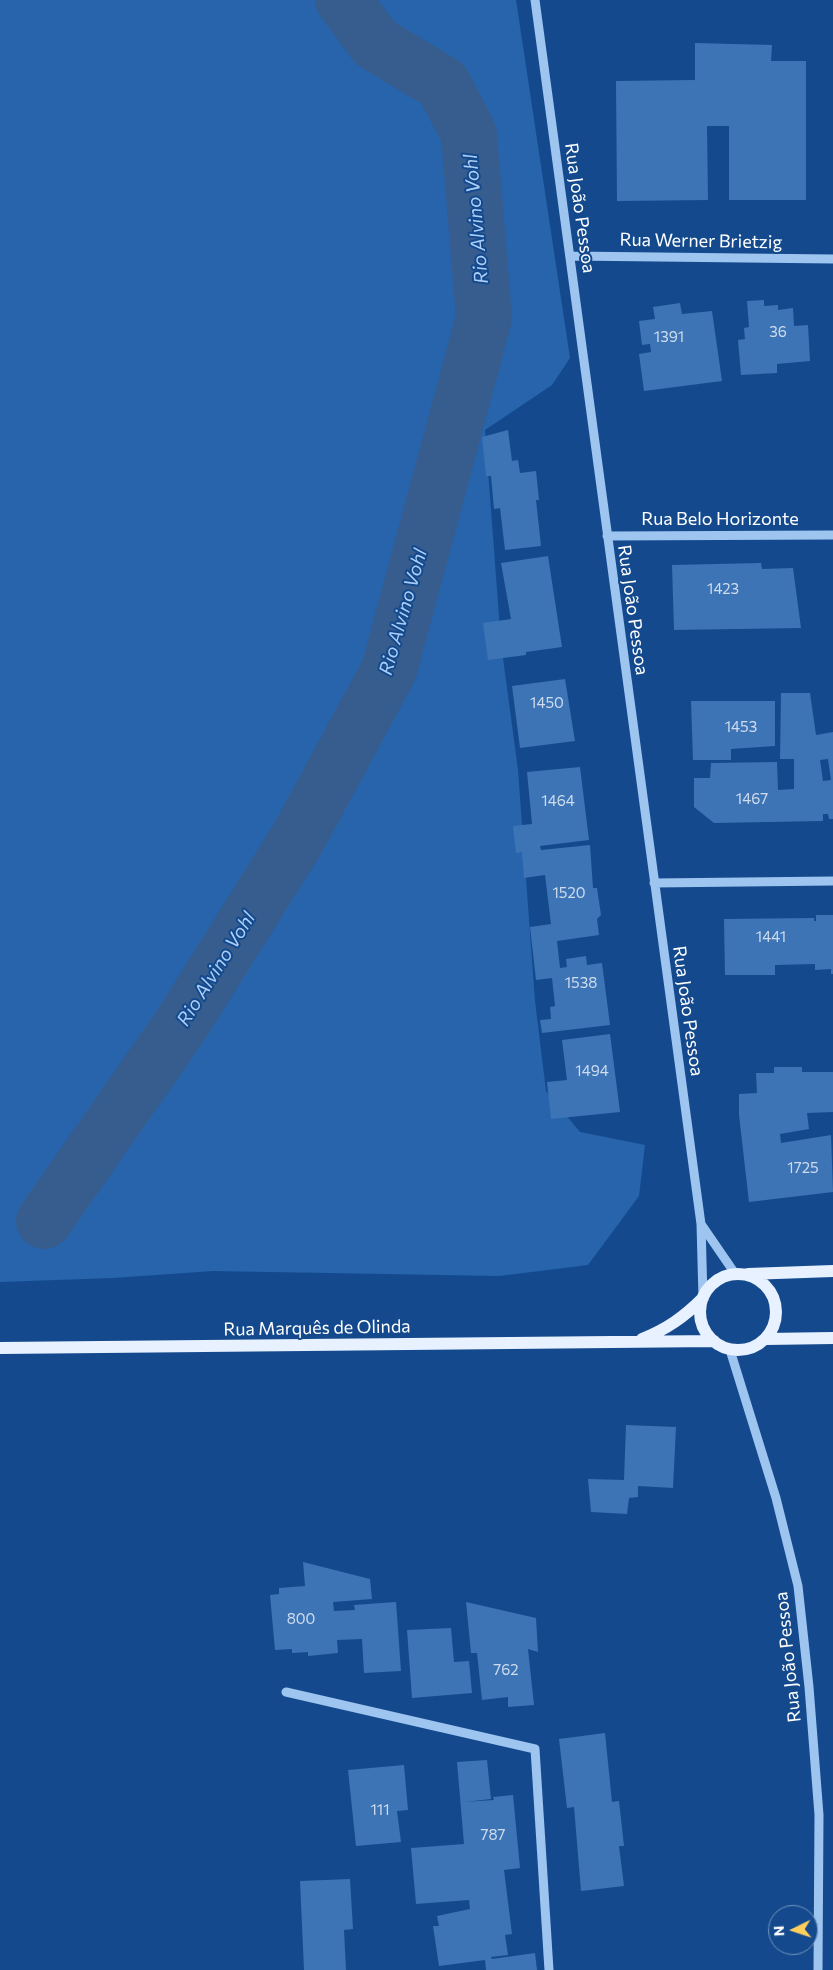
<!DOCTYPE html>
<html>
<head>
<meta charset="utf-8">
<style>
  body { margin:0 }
  #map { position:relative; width:833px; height:1970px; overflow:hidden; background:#144a8d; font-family:Commissioner,sans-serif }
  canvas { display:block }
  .north { position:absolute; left:768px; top:1905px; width:50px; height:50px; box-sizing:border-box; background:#144a8d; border:1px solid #7292bb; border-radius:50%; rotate:266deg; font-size:14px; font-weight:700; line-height:20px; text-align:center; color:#fff }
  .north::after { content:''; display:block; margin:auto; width:18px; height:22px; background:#ffcf5d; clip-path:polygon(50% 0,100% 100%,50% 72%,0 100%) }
</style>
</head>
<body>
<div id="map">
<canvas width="833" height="1970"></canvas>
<div class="north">N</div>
</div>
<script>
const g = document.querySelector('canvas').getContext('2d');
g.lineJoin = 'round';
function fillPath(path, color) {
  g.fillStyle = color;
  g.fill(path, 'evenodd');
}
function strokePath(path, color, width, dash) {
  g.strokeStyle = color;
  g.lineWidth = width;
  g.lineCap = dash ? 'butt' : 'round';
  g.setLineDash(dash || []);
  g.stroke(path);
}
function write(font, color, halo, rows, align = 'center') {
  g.font = font + ' Commissioner,sans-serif';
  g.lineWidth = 4;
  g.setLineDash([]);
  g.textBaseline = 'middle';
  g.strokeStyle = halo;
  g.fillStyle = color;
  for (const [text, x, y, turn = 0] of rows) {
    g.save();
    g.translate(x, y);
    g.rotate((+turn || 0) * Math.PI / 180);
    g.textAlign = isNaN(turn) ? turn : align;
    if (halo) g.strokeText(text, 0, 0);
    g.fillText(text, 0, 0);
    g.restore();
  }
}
fillPath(new Path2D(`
  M0,0H516L570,358L552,385L485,430L501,643L518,770L535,1001L546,1091L580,1132L645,1145L639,1196L588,1265L499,1276L213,1271L113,1278L0,1282Z`), '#2764ac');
strokePath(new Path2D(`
  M44,1221L181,1025L298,838L389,670L484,318L469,134L443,84L375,43L343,0`), '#365d8e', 56);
fillPath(new Path2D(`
  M695,43L772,45L771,61H806V200H729V126H707L708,200L617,201L616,81L695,80Z
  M764,300V306L778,305V310L793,308L794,326L808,325L810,361L777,364V373L741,375L738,340L745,339L744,328L749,327L747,301Z
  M680,303L682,314L712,311L722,381L644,391L639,354L651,352L650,344L642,345L639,321L655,319L653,307Z
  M508,430L512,461L518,460L520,473L536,471L539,500H536L541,546L505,550L500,508L494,509L491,476H486L482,437Z
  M548,556L562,647L526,652V655L488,660L483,623L511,619L501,563Z
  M761,563L762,569L793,568L801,628L674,630L672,565Z
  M565,679L575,741L520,748L512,686Z
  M781,693H810L816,735L833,732V819H829L828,814H823V821L714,823L694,807V778H710L711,763L777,762L778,790L794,789V759H780ZM828,759L831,780L823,781L820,760Z
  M691,701H775V746L731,749V760H693Z
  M580,767L589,840L540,846L541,850L590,845L593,888H597L601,915L597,919L599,935L557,941L560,968L567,967L566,959L586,956L587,965L602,963L610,1025L542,1033L540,1020L551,1019L550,1007L555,1006L552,978L536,980L530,927L551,924L545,875L524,878L522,852L516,853L513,826L532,824L527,772Z
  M816,915H833V974H831V969L815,970V964L775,965V975H725L724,919L814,918V921H816Z
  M610,1034L620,1112L551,1119L547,1082L567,1080L562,1040Z
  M774,1067H802V1072H833V1112L807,1113L809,1129L780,1134L781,1143L831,1135L833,1192L749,1202L739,1115V1094L757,1093L756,1073H774Z
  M626,1425L676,1427L673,1488L638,1486V1497L629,1498L627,1514L591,1512L588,1479L624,1480Z
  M303,1562L370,1579L372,1599L333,1602L334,1611L355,1610L354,1605L396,1602L401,1671L364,1673L362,1639L337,1640L338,1653L308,1656V1652L292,1653V1649L275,1650L270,1595L279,1594V1588L305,1586Z
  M466,1602L536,1618L538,1652L528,1649L534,1705L508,1707V1697L482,1700L477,1653H471Z
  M451,1628L454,1662L469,1661L472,1693L412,1698L407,1630Z
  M605,1733L612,1802L619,1801L624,1846H619L624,1886L581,1891L574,1807L567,1808L559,1739Z
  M487,1760L491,1799L464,1802L494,1800L493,1797L513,1795L520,1868L504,1870L512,1934L505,1935L508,1955L491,1957L492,1959L535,1953L537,1970H486L485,1960L439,1966L433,1926H439L437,1916L470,1909L469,1900L416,1904L411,1848L464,1844L457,1762Z
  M404,1765L408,1810L397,1811L401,1842L356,1846L348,1770Z
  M350,1879L353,1929L344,1930L346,1970H304L300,1881Z`), '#3d74b6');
strokePath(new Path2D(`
  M535,0L701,1224L703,1298
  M570,256L833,259
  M607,536L833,535
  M654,883L833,881
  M701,1224L736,1275
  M730,1350L776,1498L798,1586L809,1687L819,1815L818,1970
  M286,1692L535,1749L549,1970`), '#9ec4f0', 9);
strokePath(new Path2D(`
  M748,1274L833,1271
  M700 1312a38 38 0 1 1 76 0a38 38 0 1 1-76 0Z
  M642,1339C667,1329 684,1317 703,1298
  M766,1339L833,1338
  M0,1348L714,1341`), '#e7f1ff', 12);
write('15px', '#cedced', null, [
  ["36",778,332],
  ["1391",669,337],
  ["1423",723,589],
  ["1450",547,703],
  ["1453",741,727],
  ["1467",752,799],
  ["1464",558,801],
  ["1520",569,893],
  ["1441",771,937],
  ["1538",581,983],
  ["1494",592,1071],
  ["1725",803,1168],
  ["800",301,1619],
  ["762",506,1670],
  ["111",380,1810],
  ["787",493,1835]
]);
write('18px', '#fff', '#144a8d', [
  ["Rua João Pessoa",580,208,82],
  ["Rua Werner Brietzig",701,241,1],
  ["Rua Belo Horizonte",720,519],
  ["Rua João Pessoa",633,610,82],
  ["Rua João Pessoa",688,1011,82],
  ["Rua Marquês de Olinda",317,1328,-1],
  ["Rua João Pessoa",788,1657,-96]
]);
write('italic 19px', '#aacef7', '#144a8d', [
  ["Rio Alvino Vohl",476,219,-95],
  ["Rio Alvino Vohl",403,612,-74],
  ["Rio Alvino Vohl",216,969,-58]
]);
</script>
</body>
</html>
